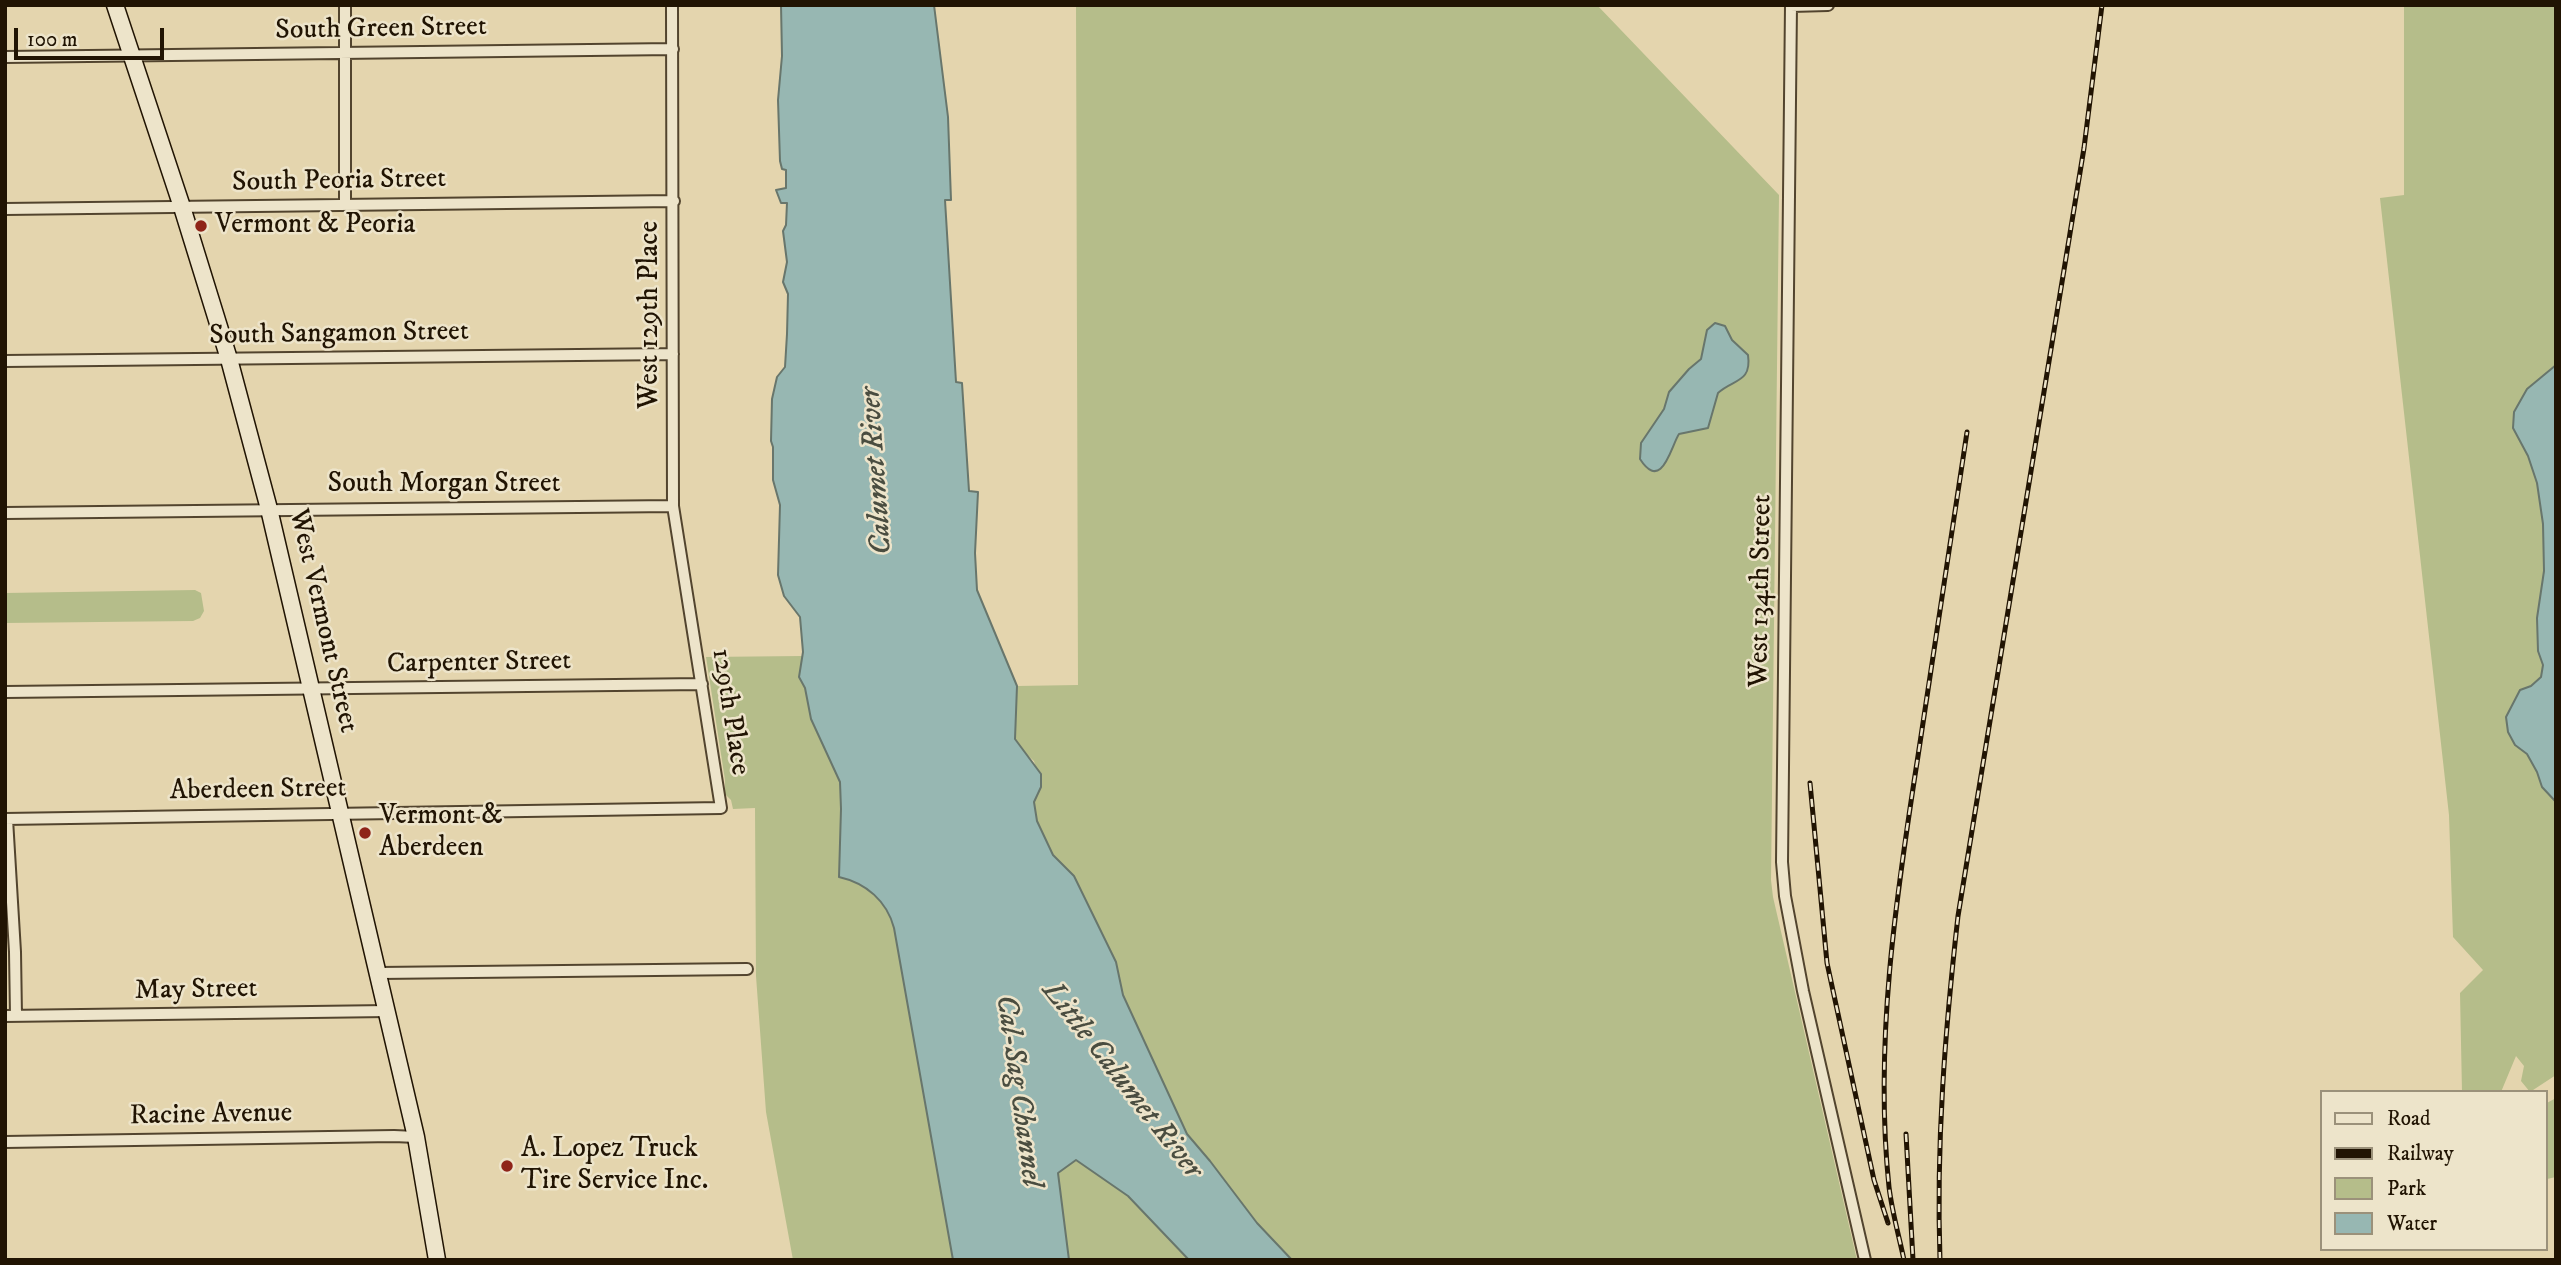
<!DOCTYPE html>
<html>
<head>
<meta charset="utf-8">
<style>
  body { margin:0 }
  #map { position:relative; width:2561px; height:1265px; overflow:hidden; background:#e4d5ae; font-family:"IM FELL DW Pica",serif }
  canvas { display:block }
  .frame { position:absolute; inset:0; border:7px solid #211403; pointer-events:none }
  .legend { position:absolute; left:2320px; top:1090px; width:228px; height:161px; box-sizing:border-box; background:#ede4ca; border:2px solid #9b917a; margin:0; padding:9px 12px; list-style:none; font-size:21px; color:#211403 }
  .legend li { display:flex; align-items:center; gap:14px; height:35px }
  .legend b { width:35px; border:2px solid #9b917a }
  .scale { position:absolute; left:14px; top:28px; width:150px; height:32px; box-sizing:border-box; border:4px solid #211403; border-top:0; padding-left:9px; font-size:21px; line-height:24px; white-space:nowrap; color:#211403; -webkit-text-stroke:5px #ede4ca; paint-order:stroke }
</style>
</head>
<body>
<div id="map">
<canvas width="2561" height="1265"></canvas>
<div class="frame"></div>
<ul class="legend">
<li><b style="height:9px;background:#ede4ca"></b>Road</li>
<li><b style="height:9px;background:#211403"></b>Railway</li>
<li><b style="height:19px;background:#b5bd8a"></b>Park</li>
<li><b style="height:19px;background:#97b7b2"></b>Water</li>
</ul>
<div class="scale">100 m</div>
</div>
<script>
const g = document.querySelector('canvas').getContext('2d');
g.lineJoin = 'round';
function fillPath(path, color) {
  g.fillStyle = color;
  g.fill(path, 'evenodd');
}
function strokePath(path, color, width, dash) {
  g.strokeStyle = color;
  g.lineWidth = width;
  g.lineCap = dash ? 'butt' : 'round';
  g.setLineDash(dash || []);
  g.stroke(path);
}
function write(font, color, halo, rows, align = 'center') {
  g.font = font + ' "IM FELL DW Pica",serif';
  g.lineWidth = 5;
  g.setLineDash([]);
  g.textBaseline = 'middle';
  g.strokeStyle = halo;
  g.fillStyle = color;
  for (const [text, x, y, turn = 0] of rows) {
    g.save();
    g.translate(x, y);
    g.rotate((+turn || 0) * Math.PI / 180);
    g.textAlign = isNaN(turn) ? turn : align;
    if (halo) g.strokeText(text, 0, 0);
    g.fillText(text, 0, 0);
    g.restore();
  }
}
fillPath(new Path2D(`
  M1076,5H1597L1779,195L1771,880L1773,897L1857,1260H1292L1257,1223L1210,1161L1187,1134L1123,995L1116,962L1074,876L1053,855L1037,821L1034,802L1041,787L1034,761L1024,752L1015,739L1017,686L1078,685Z
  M2404,5H2556V1075L2530,1092L2521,1081L2524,1066L2516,1056L2501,1092H2462L2460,993L2483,970L2453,937L2449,815L2380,198L2404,195Z
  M195,590L201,593L204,611L200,618L193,621L5,623V593Z
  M802,656L799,677L805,688L811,719L840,782L841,809L839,877C866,883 887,901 894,928L953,1260H793L766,1112L756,976L755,808L733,809L731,800L725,794V780L706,657Z
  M2556,1098V1177L2547,1179L2545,1104Z
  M1076,1159L1128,1196L1189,1260H1069L1060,1200L1058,1173Z`), '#b5bd8a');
const water = new Path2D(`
  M781,5H934L948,117L951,200H945L956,382L962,383L969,491L978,492L975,553L977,590L1017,686L1015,739L1041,774V787L1034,802L1037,821L1053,855L1074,876L1116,962L1123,995L1187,1134L1210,1161L1257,1223L1292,1260H1189L1128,1196L1076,1160L1058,1173L1069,1260H953L894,928C887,901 866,883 839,877L841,809L840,782L811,719L805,688L799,677L803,652L800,617L784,596L778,575L780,505L773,480V447L771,441L772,399L777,377L785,367L787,334L788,294L783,282L787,262L783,231L786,225L787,203H781L776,190L786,188V170L782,169L780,161L778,100L782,56Z
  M1715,323L1725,326L1732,340L1748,355C1752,383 1733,379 1718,393L1708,428L1679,434C1671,446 1662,493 1640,459L1641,443L1664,409L1669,392L1689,369L1701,359L1707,330Z
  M2556,365V802L2542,787L2537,772L2527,754L2515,745L2508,732L2506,717L2520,690L2531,686L2541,677L2543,665L2538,651L2537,618L2544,571L2543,524L2537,483L2528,456L2513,428L2514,412L2527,389Z`);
fillPath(water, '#97b7b2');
strokePath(water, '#68766c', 2);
const street = new Path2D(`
  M345,5V205
  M1791,5L1782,862L1785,896L1803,991L1865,1260
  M1791,6L1828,5
  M5,57L673,49
  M5,209L674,201
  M5,361L673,354
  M5,513L673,506
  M5,692L702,684
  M5,819L721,808L673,506L672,5
  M7,819L15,952L16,1016
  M379,973L747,969
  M5,1016L388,1011
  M5,1142L394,1136L416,1137`);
const secondary = new Path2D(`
  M115,5L182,207L229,359L269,509L416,1137L437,1260`);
strokePath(street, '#52442e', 14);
strokePath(secondary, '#211403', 19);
strokePath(street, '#ede4ca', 10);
strokePath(secondary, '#ede4ca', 16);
const rail = new Path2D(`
  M1810,783L1827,963L1874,1180L1888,1223
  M1906,1134L1913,1260
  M1904,1260C1899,1236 1892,1212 1889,1187C1874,1044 1896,897 1918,756C1934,648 1951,540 1967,432
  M1940,1260C1936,1144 1945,1031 1958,916L2084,148L2102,5`);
strokePath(rail, '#211403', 5);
strokePath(rail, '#ede4ca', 2.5, [8]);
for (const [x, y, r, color] of [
  [201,226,7,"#8f2418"],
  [365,833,7,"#8f2418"],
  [507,1166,7,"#8f2418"]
]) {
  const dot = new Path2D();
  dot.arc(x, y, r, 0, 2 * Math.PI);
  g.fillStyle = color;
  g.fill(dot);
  strokePath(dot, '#ede4ca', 2.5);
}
write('28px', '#211403', '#ede4ca', [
  ["South Green Street",381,30,-1],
  ["South Peoria Street",339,182,-1],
  ["West 129th Place",651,315,-90],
  ["South Sangamon Street",339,335,-1],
  ["South Morgan Street",444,485],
  ["West 134th Street",1762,591,-89],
  ["West Vermont Street",322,621,77],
  ["Carpenter Street",479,664,-1],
  ["129th Place",729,712,81],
  ["Aberdeen Street",258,791,-1],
  ["May Street",196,991,-1],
  ["Racine Avenue",211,1116,-1]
]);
write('28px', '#211403', '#ede4ca', [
  ["Vermont & Peoria",215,226],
  ["Vermont &",379,817],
  ["Aberdeen",379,849],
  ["A. Lopez Truck",521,1150],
  ["Tire Service Inc.",521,1182]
], 'left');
write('italic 30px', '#4a4d40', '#ede4ca', [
  ["Calumet River",878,471,-94],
  ["Little Calumet River",1121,1081,52],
  ["Cal-Sag Channel",1017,1091,82]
]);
</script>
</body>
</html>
